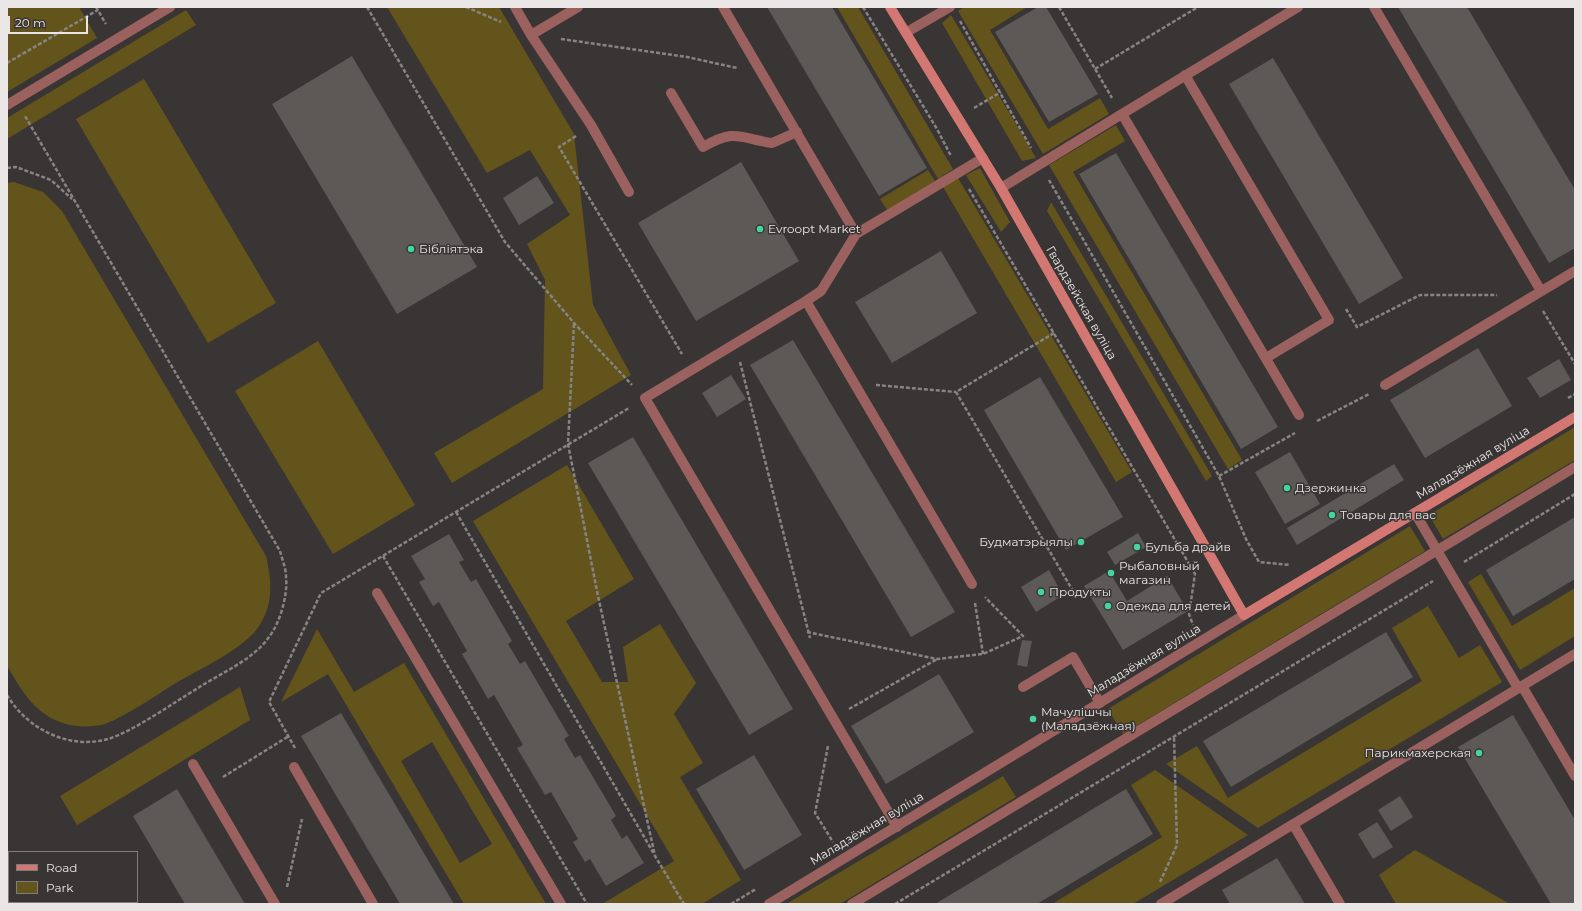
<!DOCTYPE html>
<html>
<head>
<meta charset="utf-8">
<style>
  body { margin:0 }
  #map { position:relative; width:1582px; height:911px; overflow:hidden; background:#393534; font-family:Montserrat,sans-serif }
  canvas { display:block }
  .frame { position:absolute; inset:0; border:8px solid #e9e6e5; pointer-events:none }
  .legend { position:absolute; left:8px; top:851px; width:130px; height:52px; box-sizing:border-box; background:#393534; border:1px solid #7f7c7b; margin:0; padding:5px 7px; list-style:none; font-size:12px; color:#e9e6e5 }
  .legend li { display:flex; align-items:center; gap:8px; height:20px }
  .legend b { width:20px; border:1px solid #7f7c7b }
  .scale { position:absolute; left:8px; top:16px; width:80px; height:18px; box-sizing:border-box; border:2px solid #e9e6e5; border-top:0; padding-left:5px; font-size:12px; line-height:14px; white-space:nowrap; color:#e9e6e5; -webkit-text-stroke:3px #393534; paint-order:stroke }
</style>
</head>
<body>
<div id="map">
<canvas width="1582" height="911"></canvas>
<div class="frame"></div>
<ul class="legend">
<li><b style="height:5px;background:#d27772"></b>Road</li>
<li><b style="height:11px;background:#63541b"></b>Park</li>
</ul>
<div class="scale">20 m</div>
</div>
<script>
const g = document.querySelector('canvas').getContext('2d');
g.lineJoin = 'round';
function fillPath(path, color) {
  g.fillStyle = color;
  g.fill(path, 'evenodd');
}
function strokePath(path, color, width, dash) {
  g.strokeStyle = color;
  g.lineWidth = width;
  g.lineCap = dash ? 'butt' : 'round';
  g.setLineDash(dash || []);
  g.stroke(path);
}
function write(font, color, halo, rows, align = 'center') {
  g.font = font + ' Montserrat,sans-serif';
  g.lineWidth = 3;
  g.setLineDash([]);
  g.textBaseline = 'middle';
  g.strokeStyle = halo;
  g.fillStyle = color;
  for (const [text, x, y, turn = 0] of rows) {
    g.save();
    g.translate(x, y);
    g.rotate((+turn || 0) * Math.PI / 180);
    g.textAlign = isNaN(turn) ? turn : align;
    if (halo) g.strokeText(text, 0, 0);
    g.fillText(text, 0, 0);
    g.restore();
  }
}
fillPath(new Path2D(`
  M7,7H79L97,38L7,92Z
  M387,7H499L574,134L593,305L631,375L452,483L434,453L543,389L545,280L527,244L570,215L530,150L487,173Z
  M837,7H858L953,169L938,179Z
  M964,7H1027L990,30L1048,129L1100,98L1109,114L1043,154L958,11Z
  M186,10L196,25L7,139V118Z
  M951,15L1036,158L1022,161L942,23Z
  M144,79L276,303L208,343L76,119Z
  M1116,125L1125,141L1073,172L1242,460L1228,469L1049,165Z
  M980,168L1010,222L1001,232L966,175Z
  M928,170L935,181L887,210L880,199Z
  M958,178L1132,472L1116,482L943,187Z
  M14,182L43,192L62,211L266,556C272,582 274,606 257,629C241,650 200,669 176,683C153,697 130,714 105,724C92,728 72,727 60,722C33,712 21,689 7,666V183Z
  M1051,202L1212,476L1206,481L1047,211Z
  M318,341L415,505L333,554L235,391Z
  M1575,427V460L1443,539L1429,515Z
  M567,465L634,579L566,621L602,682H628L623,647L660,624L696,683L674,714L703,763L680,777L741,880L702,904H602L674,861L473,521Z
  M1410,526L1425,551L1123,734L1108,709Z
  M1481,574L1512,626L1575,588V636L1520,670L1468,582Z
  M1428,606L1459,658L1480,645L1502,682L1258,828L1166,764L1197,746L1228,798L1422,681L1392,628Z
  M317,629L354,692L404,663L546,904H464L328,674L281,702ZM432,742L492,844L460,863L401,761Z
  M240,687L250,720L77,825L60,796Z
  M1155,770L1248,835L1133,904H1052L1162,837L1131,785Z
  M1003,776L1016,797L840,904H786Z
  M1415,850L1510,904H1396L1379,875Z
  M9,861V902H51L53,904H7V863Z`), '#63541b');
fillPath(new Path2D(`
  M767,7H832L927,168L879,196Z
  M1038,7H1046L1098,94L1049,122L995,32Z
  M1398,7H1467L1575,190V248L1549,263Z
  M352,56L477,267L397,314L272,104Z
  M1273,58L1403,278L1359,304L1229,84Z
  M1116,153L1278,427L1241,449L1079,174Z
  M741,162L799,261L696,321L638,223Z
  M537,176L554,203L519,225L503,198Z
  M941,251L977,313L892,363L855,302Z
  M793,340L955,612L911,637L750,365Z
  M1478,348L1512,406L1425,458L1390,400Z
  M1559,359L1571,380L1540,398L1527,378Z
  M731,375L746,399L717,417L702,393Z
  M1040,377L1123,517L1066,550L984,410Z
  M633,437L793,709L749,735L588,463Z
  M1290,452L1320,504L1285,524L1255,472Z
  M1394,464L1404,480L1297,545L1287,528Z
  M1575,517V579L1513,616L1486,570Z
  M1138,533L1146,547L1115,565L1107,552Z
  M449,534L464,560L459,562L471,582L476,579L512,641L508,644L520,664L525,661L569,736L564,739L575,758L580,755L616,816L611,820L622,839L627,835L644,863L606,886L590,859L585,862L573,842L578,839L551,792L545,795L517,748L523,745L494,695L488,699L462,654L467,651L439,602L433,606L419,582L425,579L411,556Z
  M1049,570L1063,595L1036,612L1021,587Z
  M1109,571L1127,601L1167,576L1188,611L1123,650L1084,586Z
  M1386,632L1413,677L1231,787L1203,741Z
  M1022,640L1032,641L1027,667L1017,665Z
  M939,674L974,732L886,784L851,726Z
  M341,713L454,904H400L301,736Z
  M1513,715L1575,820V904H1551L1458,747Z
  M754,755L802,835L744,870L696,789Z
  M177,789L245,904H185L133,816Z
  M1126,789L1153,834L1037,904H935Z
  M1400,796L1413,817L1391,831L1378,810Z
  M1377,822L1393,847L1373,859L1358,834Z
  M1277,858L1305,904H1230L1222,890Z`), '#5c5956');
strokePath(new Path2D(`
  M96,7L106,24
  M367,7L505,242L574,323L632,385
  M466,7L501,22
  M863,7L937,129L951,156
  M1059,7L1112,98
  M960,21L1031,148
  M561,39L687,57L737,68
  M7,63L98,10
  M1095,69L1198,7
  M974,108L1001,92
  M576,136L559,147L682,354
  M7,168L16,167L51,180L72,199
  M1049,180L1219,476L1246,539L1259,562L1290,565
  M969,189L1195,574L1189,614L1193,625
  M1346,309L1357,327L1420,295H1497
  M1543,311L1575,364
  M574,324L568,444L598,596L655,856L684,904
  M1054,333L956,392L1073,591
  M740,362L810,638
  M876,385L956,392
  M1568,398L1575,394
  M1317,421L1369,394
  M1219,476L1295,433
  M456,512L654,854
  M383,556L587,904
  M1464,562L1575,494
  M975,603L983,654
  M807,632L937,659L983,654L1023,636L985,597
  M7,695C27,729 69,750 108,739C134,731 173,703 198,688C221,673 253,660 269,637C280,623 288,595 286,577C286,568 282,559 280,551L25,116
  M849,709L937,659
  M828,746L815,813L833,842
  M295,748L269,702L321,593L629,408
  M223,777L289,736
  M1160,882L1177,845L1174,737
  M287,887L302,819
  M731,904L756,889
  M895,904L1433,581`), '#888483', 2.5, [4, 2]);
strokePath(new Path2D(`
  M515,7L531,35L578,7
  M723,7L856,234L983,158
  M1374,7L1541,291
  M531,35L591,125L629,192
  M1185,75L1329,320L1266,358
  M671,93L703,147C736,128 739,138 772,143L797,132
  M1122,114L1298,7
  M1001,188L1122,114L1299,415
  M856,234L821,291L806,301L972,584
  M806,301L645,398L897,827
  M1385,385L1575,271
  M1415,513L1518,688
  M377,593L561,904
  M1522,686L1575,776
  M1023,687L1073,657L1100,703
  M193,764L275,904
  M294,767L373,904
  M1293,824L1340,904
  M852,904L1575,467
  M1161,904L1575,654`), '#9b615e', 10);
strokePath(new Path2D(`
  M907,32L950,7
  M7,105L170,7
  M769,904L1244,615`), '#9b615e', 10);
strokePath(new Path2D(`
  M890,7L1001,188L1244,615L1575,417`), '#d27772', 10);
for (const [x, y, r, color] of [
  [760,229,4,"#46d49e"],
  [411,249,4,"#46d49e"],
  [1287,488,4,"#46d49e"],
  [1332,515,4,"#46d49e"],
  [1081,542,4,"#46d49e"],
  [1137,547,4,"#46d49e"],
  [1111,573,4,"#46d49e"],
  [1041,592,4,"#46d49e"],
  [1108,606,4,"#46d49e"],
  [1033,719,4,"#46d49e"],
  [1479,753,4,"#46d49e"]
]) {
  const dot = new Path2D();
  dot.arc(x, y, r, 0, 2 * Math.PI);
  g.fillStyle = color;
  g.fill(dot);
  strokePath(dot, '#393534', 1.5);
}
write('12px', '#e9e6e5', '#393534', [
  ["Evroopt Market",768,229],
  ["Бібліятэка",419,249],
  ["Дзержинка",1295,488],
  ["Товары для вас",1340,515],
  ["Будматэрыялы",1073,542,"right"],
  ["Бульба драйв",1145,547],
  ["Рыбаловный",1119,566],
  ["магазин",1119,580],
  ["Продукты",1049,592],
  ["Одежда для детей",1116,606],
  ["Мачулішчы",1041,712],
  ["(Маладзёжная)",1041,726],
  ["Парикмахерская",1471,753,"right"]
], 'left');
write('12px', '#e9e6e5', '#393534', [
  ["Гвардзейская вуліца",1081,303,60],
  ["Маладзёжная вуліца",1473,463,-31],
  ["Маладзёжная вуліца",1144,661,-31],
  ["Маладзёжная вуліца",867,829,-31]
]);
</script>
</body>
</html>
